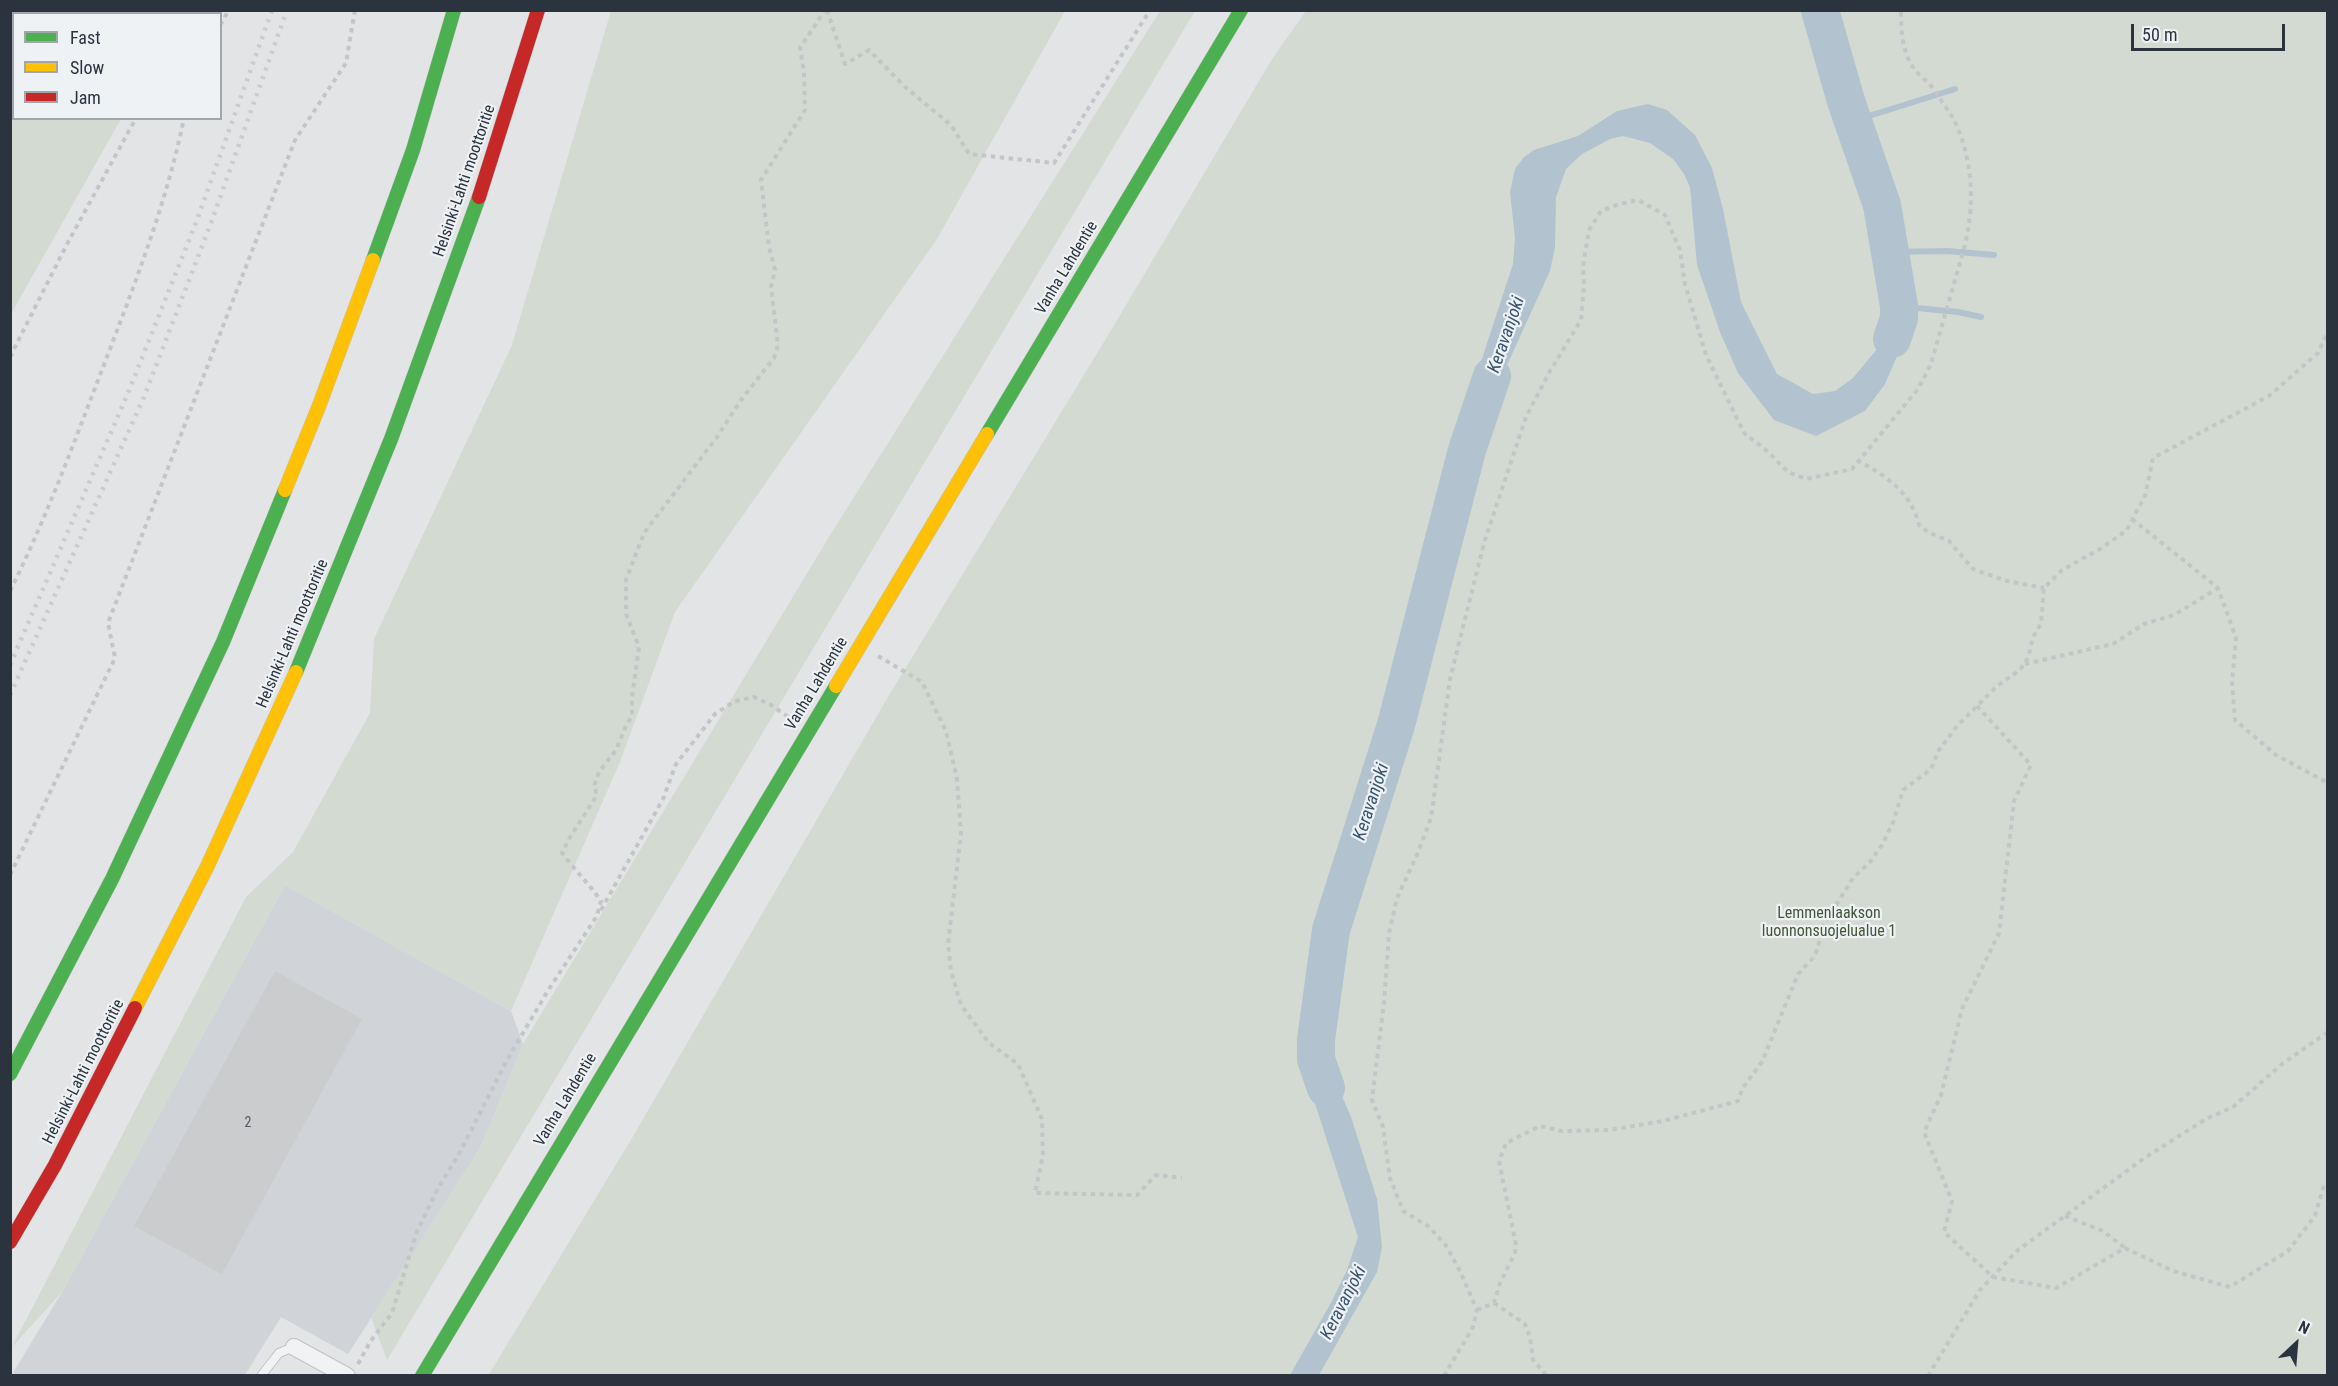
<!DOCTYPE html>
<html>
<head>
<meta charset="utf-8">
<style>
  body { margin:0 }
  #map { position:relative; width:2338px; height:1386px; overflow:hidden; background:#e2e4e6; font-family:"Roboto Condensed",sans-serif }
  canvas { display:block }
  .frame { position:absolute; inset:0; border:12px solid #2a333e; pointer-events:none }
  .legend { position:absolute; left:12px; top:12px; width:210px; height:108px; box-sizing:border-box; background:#eff2f5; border:2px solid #a0a6ac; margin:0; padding:8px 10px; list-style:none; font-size:18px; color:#2a333e }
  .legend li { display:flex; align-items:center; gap:12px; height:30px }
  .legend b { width:30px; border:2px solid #a0a6ac }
  .north { position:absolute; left:2266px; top:1314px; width:60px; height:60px; -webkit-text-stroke:4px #eff2f5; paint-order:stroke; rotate:26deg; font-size:16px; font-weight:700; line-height:24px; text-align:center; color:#2a333e }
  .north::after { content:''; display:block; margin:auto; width:21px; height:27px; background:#2a333e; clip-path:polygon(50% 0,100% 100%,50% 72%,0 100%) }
  .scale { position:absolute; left:2131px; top:24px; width:154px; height:27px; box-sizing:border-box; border:3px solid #2a333e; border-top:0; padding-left:8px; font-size:18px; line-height:21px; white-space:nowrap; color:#2a333e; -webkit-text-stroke:4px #eff2f5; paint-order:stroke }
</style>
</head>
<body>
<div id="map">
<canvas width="2338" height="1386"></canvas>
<div class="frame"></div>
<ul class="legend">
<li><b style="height:8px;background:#4caf50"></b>Fast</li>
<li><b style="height:8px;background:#ffc107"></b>Slow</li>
<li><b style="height:8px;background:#c62828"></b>Jam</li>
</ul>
<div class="north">N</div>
<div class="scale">50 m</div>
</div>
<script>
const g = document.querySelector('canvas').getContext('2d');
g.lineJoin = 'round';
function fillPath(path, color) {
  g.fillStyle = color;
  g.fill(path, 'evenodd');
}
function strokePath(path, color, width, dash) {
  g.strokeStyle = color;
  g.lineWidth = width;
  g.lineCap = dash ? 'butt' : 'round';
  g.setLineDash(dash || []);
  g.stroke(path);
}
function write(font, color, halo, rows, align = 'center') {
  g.font = font + ' "Roboto Condensed",sans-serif';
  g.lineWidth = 4.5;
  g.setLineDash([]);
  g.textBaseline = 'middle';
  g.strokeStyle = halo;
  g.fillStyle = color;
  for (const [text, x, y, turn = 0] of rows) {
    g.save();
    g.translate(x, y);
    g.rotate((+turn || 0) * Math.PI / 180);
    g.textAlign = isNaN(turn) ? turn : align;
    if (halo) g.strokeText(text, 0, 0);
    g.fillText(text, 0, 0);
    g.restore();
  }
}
fillPath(new Path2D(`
  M285,885L511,1011L523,1044L481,1147L348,1354L281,1317L245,1375L11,1376L62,1292Z`), '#d0d4d9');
fillPath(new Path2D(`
  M11,10L178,11L177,14H14V118L121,119L11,314Z
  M611,11H1065L937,239L675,612L620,762L511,1011L285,885L62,1292L12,1347L246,897L293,852L370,713L374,639L512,345Z
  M1160,11H1195L387,1360L371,1317L481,1147L523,1044L832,532Z
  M1306,11H2327V1375L488,1376L632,1138L888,697L1110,332L1272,59Z`), '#d3dad2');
fillPath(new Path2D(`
  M1648,104L1667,110L1695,135L1712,168L1723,209L1741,302L1777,374L1813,394L1835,391L1853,378L1877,349L1888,317L1885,290L1913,286V306L1911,324L1885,384L1865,411L1816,436L1774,420L1738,373L1720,332L1697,265L1690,187L1684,174L1673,159L1650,143L1623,136L1610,139L1582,154L1566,169L1556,197L1555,247L1550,271L1507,365L1490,429L1462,420L1513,264L1515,238L1510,192L1515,169L1524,157L1534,150L1578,136L1617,111Z
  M1316,1040L1334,1041V1078L1351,1117L1377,1199L1382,1247L1377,1272L1319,1375H1290L1332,1301L1347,1270L1358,1237L1303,1066L1304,1042Z`), '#b2c2cf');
strokePath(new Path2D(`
  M1853,121L1955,89
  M1891,252L1947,251L1994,255
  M1906,307L1958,312L1981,317`), '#b2c2cf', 6);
strokePath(new Path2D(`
  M1820,10L1846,101L1882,205L1899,306V318L1892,339
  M1326,1088L1316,1059V1040L1331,930L1396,725L1467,450L1492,376`), '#b2c2cf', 38);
fillPath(new Path2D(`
  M275,971L362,1019L222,1274L134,1226Z`), '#caccce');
const lane = new Path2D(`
  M261,1376L279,1353L294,1347`);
const street = new Path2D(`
  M294,1347L347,1376`);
const fast = new Path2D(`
  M373,260L413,150L454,10
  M987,434L1241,10
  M296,672L391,439L479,197
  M10,1074L112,879L223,642L285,490
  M422,1376L836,686`);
const slow = new Path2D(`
  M285,490L319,406L373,260
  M836,686L987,434
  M135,1008L207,867L296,672`);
const jam = new Path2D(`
  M479,197L538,10
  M10,1242L55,1165L135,1008`);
strokePath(lane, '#c0c2c4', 10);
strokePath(street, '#c0c2c4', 18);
strokePath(fast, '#c0c2c4', 15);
strokePath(slow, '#c0c2c4', 15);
strokePath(jam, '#c0c2c4', 15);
strokePath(new Path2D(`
  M827,10L845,64L869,50L905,87L951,125L969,154L1054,163L1150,10
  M187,14L188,10
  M220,25L229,10
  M10,50H14
  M10,357L66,246L136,118
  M1857,460C1886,476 1911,492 1919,525L1928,532L1949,541L1973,569L2007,581L2044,588
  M2132,519L2218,588L2236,638L2232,683L2235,720L2276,755L2328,783
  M10,591C45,521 72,448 100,375C132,291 166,206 184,118
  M878,656L922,682L946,731L957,779L961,834L948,944L951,971L961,1005L989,1043L1018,1064L1042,1119L1043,1155L1035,1193L1137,1195L1156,1175L1182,1178
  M2025,664L2113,644L2144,624L2174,615L2218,588
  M1977,706L2031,765L2014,801L1999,933L1962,1009L1941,1095L1924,1132L1952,1201L1944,1232L1993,1277L2056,1288L2125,1248L2173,1271L2230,1287L2288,1251L2315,1216L2324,1185H2328
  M10,875L115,658L108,623L295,140L346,63L355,10
  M601,910L663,799L676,764L715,714L735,701L754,697L771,705L793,720
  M2065,1216L2103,1231L2125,1248
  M1494,1303L1525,1324L1530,1337L1533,1360L1547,1376
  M1477,1310L1494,1303L1500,1283L1515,1253L1516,1245L1499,1161L1506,1143L1540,1126L1562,1131L1610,1130L1663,1121L1738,1101L1742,1089L1762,1062L1798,974L1813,958L1818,949L1821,929L1853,878L1870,862L1882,845L1893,823L1903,790L1931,769L1939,750L1957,726L1997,686L2020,670L2028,658L2033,637L2041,624L2044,588L2062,570L2100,549L2126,531L2145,496L2153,458L2269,396L2318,353L2328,331
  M358,1364L370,1342L392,1313L416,1234L437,1190L460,1152L506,1062L547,992L597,916L601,901C589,884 575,870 562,853L569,839L597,795L594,786L599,772L616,750L625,728L632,716V697L639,647L626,614V580L644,533L717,437L741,400L774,358L778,345L771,287L775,270L769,247L761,180L805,110L804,72L800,48L825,10
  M1444,1376L1473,1327L1477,1310L1460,1271L1445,1244L1428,1226L1403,1211L1390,1178L1383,1127L1372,1100L1384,1003L1389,933L1397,898L1417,855L1431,818L1450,679L1484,543L1526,417L1549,373L1581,320L1584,286L1583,266L1589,230L1601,211L1619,204L1638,200L1665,215L1680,250L1685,284L1706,355L1744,433L1766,450L1788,472L1806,479L1852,469L1918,389L1931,364L1963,252C1975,209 1974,163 1955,122C1950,112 1941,101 1935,91C1931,84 1922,78 1916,71C1902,55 1901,31 1901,10
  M1928,1376L1980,1290L2018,1250L2146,1157L2206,1119L2233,1107L2282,1064L2328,1032`), '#c3c5c7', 4, [4.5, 4.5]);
strokePath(lane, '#f0f2f3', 8);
strokePath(street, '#f0f2f3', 16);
strokePath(fast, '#4caf50', 14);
strokePath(slow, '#ffc107', 14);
strokePath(jam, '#c62828', 14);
strokePath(new Path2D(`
  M10,665L128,393L197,220L272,10
  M10,695L144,397L211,223L287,10`), '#cacccd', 4.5, [3, 6]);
write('14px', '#535a63', null, [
  ["2",248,1123]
]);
write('16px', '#2a333e', '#eff2f5', [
  ["Helsinki-Lahti moottoritie",465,181,-71],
  ["Vanha Lahdentie",1067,268,-59],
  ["Helsinki-Lahti moottoritie",293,634,-67],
  ["Vanha Lahdentie",817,684,-59],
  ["Helsinki-Lahti moottoritie",84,1072,-63],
  ["Vanha Lahdentie",566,1100,-59]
]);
write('16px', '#415838', '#eff2f5', [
  ["Lemmenlaakson",1829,914],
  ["luonnonsuojelualue 1",1829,932]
]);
write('italic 18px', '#37556f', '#eff2f5', [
  ["Keravanjoki",1507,335,-71],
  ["Keravanjoki",1372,802,-72],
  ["Keravanjoki",1344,1303,-63]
]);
</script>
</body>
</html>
